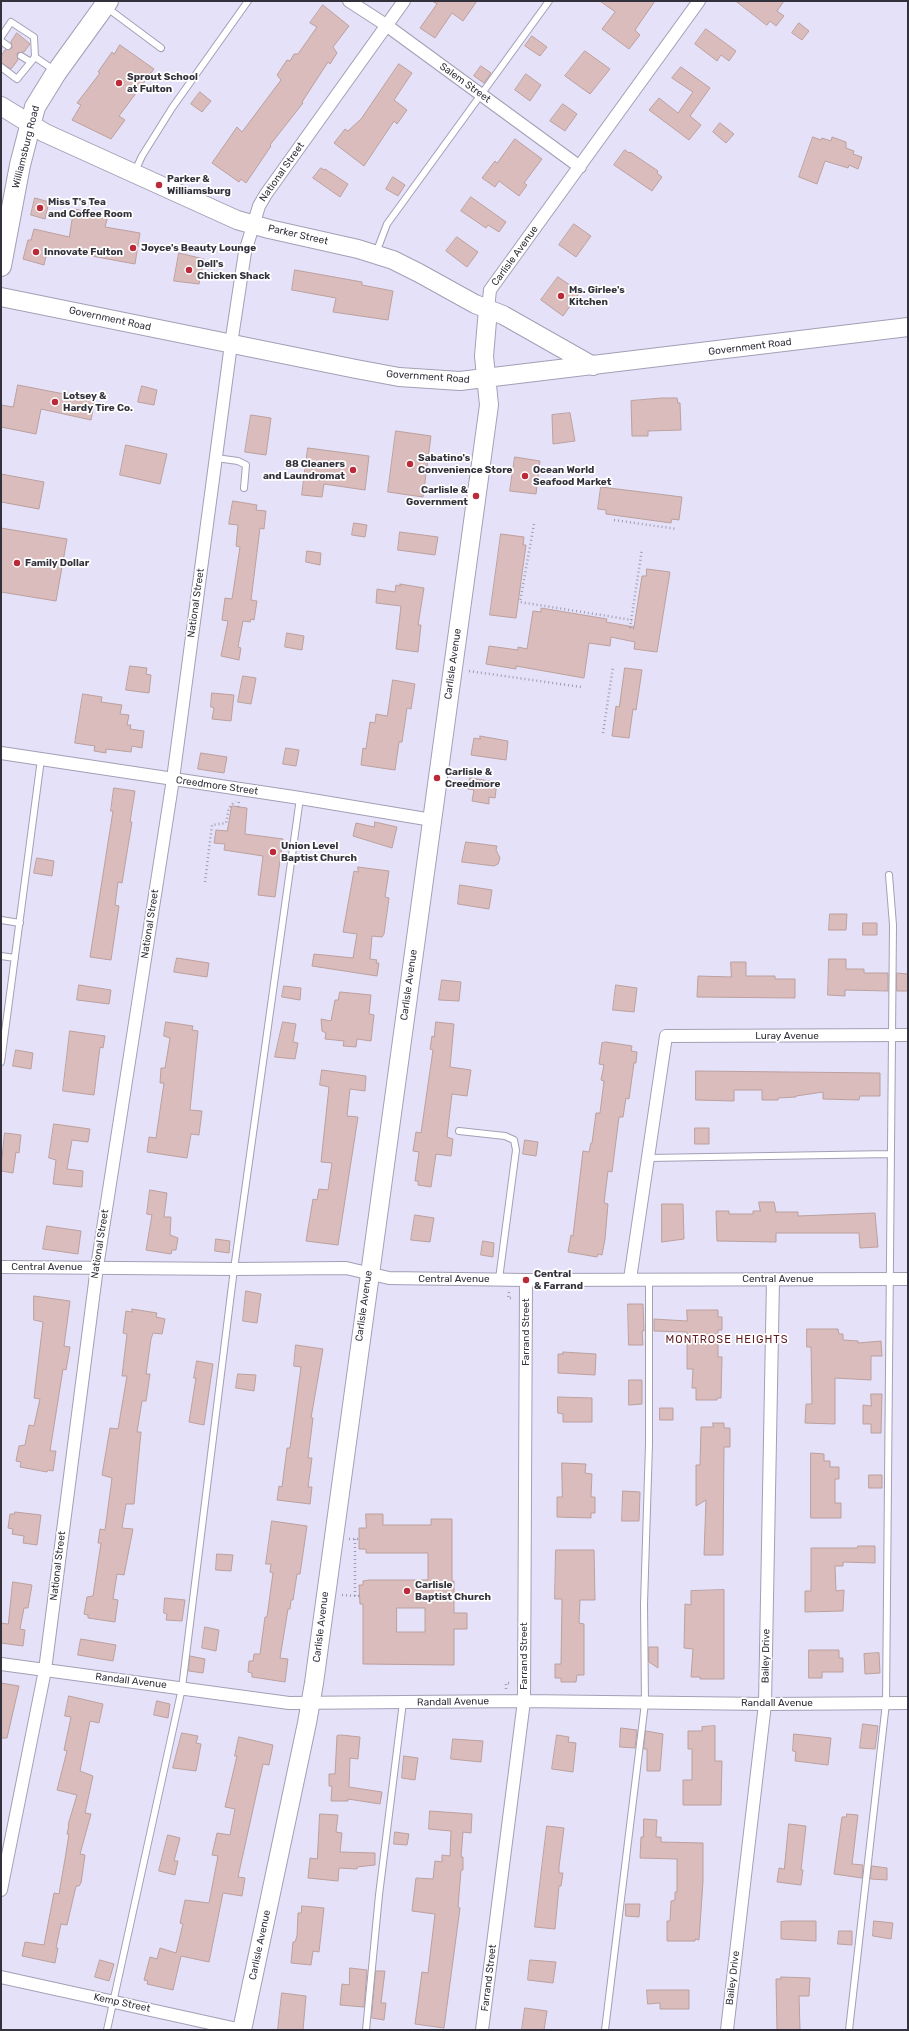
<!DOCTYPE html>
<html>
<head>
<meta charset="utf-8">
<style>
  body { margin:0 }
  #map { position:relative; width:909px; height:2031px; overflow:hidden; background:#e5e1f9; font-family:Rubik,sans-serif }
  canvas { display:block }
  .frame { position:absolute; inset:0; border:2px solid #33313b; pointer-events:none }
</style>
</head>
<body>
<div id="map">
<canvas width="909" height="2031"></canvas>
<div class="frame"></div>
</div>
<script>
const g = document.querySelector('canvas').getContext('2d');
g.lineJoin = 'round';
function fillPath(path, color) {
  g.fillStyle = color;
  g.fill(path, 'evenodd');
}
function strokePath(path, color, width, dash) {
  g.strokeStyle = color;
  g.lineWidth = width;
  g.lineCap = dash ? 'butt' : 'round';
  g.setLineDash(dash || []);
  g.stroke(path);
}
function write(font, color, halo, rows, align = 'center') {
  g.font = font + ' Rubik,sans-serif';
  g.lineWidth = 3.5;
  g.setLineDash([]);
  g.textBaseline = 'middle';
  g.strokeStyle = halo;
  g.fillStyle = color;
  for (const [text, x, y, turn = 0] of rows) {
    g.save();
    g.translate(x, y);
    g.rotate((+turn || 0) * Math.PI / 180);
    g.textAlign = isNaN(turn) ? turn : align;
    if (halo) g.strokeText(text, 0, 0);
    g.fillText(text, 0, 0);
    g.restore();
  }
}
const building = new Path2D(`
  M432,1H477L463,21L452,13L435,38L420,28L437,4Z
  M600,1H655L635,30L640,35L629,49L602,29L615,12Z
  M736,1H784L777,11L784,16L776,26L770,21L767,25Z
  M323,5L349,26L333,47L337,53L330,64L328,62L302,102L303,103L270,145L271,146L246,183L241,179L239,182L212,163L237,127L242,132L281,80L277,75L287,60L290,61L294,54H298L317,27L310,23Z
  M799,23L809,31L802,40L792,33Z
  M706,29L736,51L729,61L721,55L717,61L695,44Z
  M17,33L30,44L24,52L17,53L18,60L11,69L1,63V56L5,50L12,48L11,42Z
  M532,36L547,47L540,56L525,46Z
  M120,45L154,69L119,116L125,120L111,139L72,120L81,105L77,103L100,73L98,72L112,52L114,54Z
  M585,51L610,69L590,94L565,76Z
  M399,64L412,73L394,100L407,110L397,124L394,121L364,166L334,143L345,129L348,131L361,119Z
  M481,66L491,73L484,83L474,76Z
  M681,67L710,88L690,116L701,125L689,140L649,110L659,98L678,113L693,92L672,78Z
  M526,74L541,85L530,101L515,90Z
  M200,92L211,101L202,112L191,104Z
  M563,104L577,114L565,131L550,121Z
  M720,123L734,134L726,143L713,132Z
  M813,137L821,140L822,138L831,141L832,137L846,142V148L854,151L853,154L862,157L858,169L849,165L848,168L825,161L817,184L799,177Z
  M515,139L542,159L524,183L527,185L519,196L499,181L495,187L482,178L495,161L497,163Z
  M625,150L629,153L630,152L658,171L657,173L662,177L652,191L614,165Z
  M321,168L324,170L325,169L348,184L340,197L313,178Z
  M393,177L405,185L398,196L386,189Z
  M471,197L506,222L499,232L488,225L486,228L461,211Z
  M35,198L49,202L45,219L31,215Z
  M74,209L108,216L105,227L140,233L135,264L48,248L44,265L23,259L28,240H31L34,229L69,237Z
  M574,224L591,236L576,257L559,245Z
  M457,237L478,252L467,267L446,251Z
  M179,253L204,259L199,284L174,281Z
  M295,270L362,282V285L393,291L388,320L333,312L336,298L292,290Z
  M558,277L580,292L563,316L541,300Z
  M18,385L95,400L91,420L41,409L36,434L1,427V405L13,407Z
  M142,386L157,390L154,405L138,402Z
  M662,398H677L678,403H680L681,430L648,431V436H632L631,401Z
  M570,413L575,441L553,444L552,415Z
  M251,415L271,418L266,455L245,452Z
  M396,431L431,436L423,497L388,492Z
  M126,445L167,454L160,484L120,475Z
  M308,448L369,456L365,490L324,484L322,497L302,495Z
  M515,457L540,461L536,494L510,491Z
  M1,474L44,482L39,509L1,502Z
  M601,487L682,497L679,520L672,519L671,523L606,514V510L598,509Z
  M233,501L257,505L256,510L266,511L264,529L260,528L251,600L257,601L254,620L251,619L250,622L243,621L238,647L241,648L239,660L221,656L228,621L222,620L225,598L232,599L240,547L236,546L238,525L229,524Z
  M354,523L367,525L365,537L352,535Z
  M1,528L67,539L56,601L1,592Z
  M400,532L438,537L435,555L398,550Z
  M501,534L524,537L523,545H526L516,618L490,615Z
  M307,551L321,553L320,565L306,562Z
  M647,569L670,572L657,652L634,649L635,642L611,637L610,646L589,643L584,678L516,666V669L486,664L489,646L518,650V647L527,649L533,611L541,612V608L607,619L606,622L634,627L642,576H646Z
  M400,584L424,588L418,625H421L418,652L396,649L401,606L376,603L377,589L395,592L396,585L400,586Z
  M287,633L304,636L302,650L285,647Z
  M130,666L147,668L146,674L151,675L149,693L126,690Z
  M625,668L642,670L636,710L633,709L629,738L612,736L616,706L619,707Z
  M243,676L256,678L251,704L238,702Z
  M393,680L415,684L411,709L407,708L402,742H399L395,770L361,765L363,748L366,749L370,722L375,723L376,714L387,716Z
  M212,693L234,695L231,721L212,719L214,708L211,707Z
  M83,694L102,697L101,702L122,705L120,714L129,715L127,725H131L130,729L144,731L142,748L132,746L131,752L106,749V753L94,751L95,746L75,743Z
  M480,736L508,741L506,760L471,755L474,738L480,739Z
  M286,748L299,750L296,766L283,764Z
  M201,753L227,757L224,773L198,769Z
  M470,778L497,782L495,798L489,797V804L472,801L474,790L468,789Z
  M114,788L135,791L130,822H132L122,883L118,882L115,905L119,906L111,960L90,957L113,811H111Z
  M232,806L247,808L245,834L283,839L275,897L258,895L263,856L224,850L225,844L214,843L216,830L227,831Z
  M375,822L397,827L392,848L353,836L356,823L374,827Z
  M466,842L497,846L496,850L500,858L498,864L494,866L462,862Z
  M37,858L54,861L52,876L34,873Z
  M358,867L389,871L385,897L389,898L384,934L382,937L372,936L370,959L377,960L376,963H379L377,976L312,966L314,954L353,958L357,934L343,932L354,871L358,872Z
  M460,885L492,890L489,909L458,904Z
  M830,914H847L846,930H829Z
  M863,923H877V935H863Z
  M177,958L209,963L207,977L174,972Z
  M829,959H846V969H864V973H888V991L845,990V996L828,995Z
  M731,962H746V976H775V979H795V998L697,997L698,976L731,977Z
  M897,973L908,974V991H897Z
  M442,980L461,982L459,1001L439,1000Z
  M79,985L111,990L109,1004L77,1000Z
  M616,985L637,988L634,1012L613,1010Z
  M284,986L301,988L300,1000L282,997Z
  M340,992L371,995L369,1014L374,1015L371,1041L357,1039L356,1047L343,1046L344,1041L325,1039L326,1033L322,1031L321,1019L331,1021L335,1000H338Z
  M166,1022L193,1026L192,1030L198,1031L190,1110L202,1111L199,1135L191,1134L187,1158L147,1152L149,1137L156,1138L164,1083H160L161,1068H165L170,1038L164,1036Z
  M283,1022L296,1024L293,1042L298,1043L295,1059L275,1057Z
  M436,1022L454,1024L450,1067L471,1070L467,1096L452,1094L447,1137L453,1139L451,1156L436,1154L431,1187L418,1185V1181H415L419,1152L413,1151L416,1132L421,1133L433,1050L430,1049L432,1036L434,1037Z
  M70,1031L105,1036L103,1048L100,1047L94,1095L63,1091Z
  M606,1042L632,1046L631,1051L637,1052L636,1063H634L629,1099L626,1098L623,1117H619L612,1172L608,1171L604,1203L608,1204L605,1239L602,1255L598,1254L597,1257L568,1252L571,1235L573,1236L583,1151L589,1152L591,1143H592L596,1113H600L604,1081L601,1080L604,1065L599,1064L602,1043Z
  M16,1050L33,1053L31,1069L13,1066Z
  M322,1070L366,1076L365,1091L350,1089L347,1116L358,1117L338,1245L306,1241L313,1199L317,1200L319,1189L328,1190L332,1163L321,1162L329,1087L320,1085Z
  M696,1071L880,1073V1096H860L859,1100L823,1099V1092L796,1096V1097L778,1098V1100H762V1090H734V1101L696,1100Z
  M54,1124L90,1129L88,1142L72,1140L67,1169L83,1171L82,1187L53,1184L56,1160L49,1158Z
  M695,1128H709V1144H695Z
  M5,1133L21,1135L19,1153L16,1152L13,1173L1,1171Z
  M525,1140L538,1142L536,1156L523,1154Z
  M150,1190L167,1193L164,1217H171L170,1235L178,1238L176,1250H172L171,1254L146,1250L152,1215L147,1214Z
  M759,1202H774L776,1212H798V1216L875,1213L878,1247L860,1248L859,1233H776V1242L717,1241L716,1211H729V1214H753V1211H760Z
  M662,1204H683L684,1239L662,1242Z
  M415,1215L434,1218L430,1242L411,1240Z
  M47,1226L81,1231L78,1254L43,1249Z
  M216,1239L230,1241L229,1253L215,1251Z
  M483,1241L494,1243L493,1257L481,1255Z
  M246,1291L261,1294L257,1323L243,1321Z
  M34,1296L70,1301L64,1346L70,1347L66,1370L63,1369L50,1451H56L53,1471L48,1470L47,1472L20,1467L21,1462L16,1461L19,1446L25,1445L29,1425L34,1426L40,1399L34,1398L43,1322L34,1320Z
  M628,1304H643L644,1331H642L643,1345H629Z
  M132,1309L157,1313L156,1317L165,1319L162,1334L153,1333L151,1339L146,1374H150L146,1401H142L137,1432H141L134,1504H126L122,1528L133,1529L124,1575L117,1574L113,1599L118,1600L115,1622L88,1618V1615L84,1614L87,1597L93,1596L101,1543H98L100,1529L105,1530L112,1478L102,1475L110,1428L118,1429L127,1376H122L127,1334L123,1333L126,1311L132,1312Z
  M687,1310H718V1317H722V1330H718V1357H722L721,1398H717V1400H696V1388H692L693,1369H687V1332L654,1331V1319L687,1321Z
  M807,1329H838L839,1334H843V1340L858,1341V1343L881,1341L882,1356H871V1380L835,1378V1424L805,1423L806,1404H812L811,1347H807Z
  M296,1345L323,1349L311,1418H313L308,1458H312L308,1487H312L310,1504L277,1500L279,1486L282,1487L287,1448H290L301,1367L294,1366Z
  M563,1352L596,1354L595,1375L558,1373V1354H563Z
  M197,1361L213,1364L204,1425L189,1422L196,1378H194Z
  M238,1374L256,1375L254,1391L236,1388Z
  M629,1380H642V1404L629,1405Z
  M871,1394H882L881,1433H871V1424H863V1405L871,1406Z
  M558,1397L592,1398V1422H563V1414L558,1413Z
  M660,1408H673V1420H660Z
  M713,1423H724V1428H730V1447H724L723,1555H704L706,1500L696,1506V1465H700L701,1427H713Z
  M811,1453L824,1454V1461H830V1467H839V1479H835V1503H841V1518H811Z
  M562,1463L586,1464L585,1473L592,1474L591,1497H595V1513H591V1518L557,1517V1497H562Z
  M869,1475H882V1488H869Z
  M623,1491L640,1492L639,1521H622Z
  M15,1512L41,1515L37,1545L23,1543L24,1536L12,1534L13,1529L8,1528L10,1514H14Z
  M366,1514H383V1525H431V1519H452V1581H454V1613H467V1629H454V1665L363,1664V1604H360L359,1585H363V1581L369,1580H428V1553H366V1549H359V1528H366ZM397,1608H425V1632H397Z
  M272,1521L307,1526L300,1574H297L293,1600H291L290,1609H288L280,1658L288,1659L285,1682L252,1677V1673L248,1672L249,1661H253L254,1654H260L265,1617H267L273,1573L270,1572L271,1564H266Z
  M858,1546H875V1563L843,1562V1566H835L836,1591L844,1590L843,1611L805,1612V1591H811V1548H857Z
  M556,1550H594L595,1600H580L579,1623L584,1624V1675H577L576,1682H561V1678H555V1664H561L562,1599H555Z
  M217,1554L233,1555L231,1571L216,1570Z
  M13,1582L32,1585L28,1608H24L20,1629L25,1630L23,1646L1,1643V1623L8,1624Z
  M724,1590V1679H700V1677H691L693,1649L684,1648L685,1604L691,1605V1591Z
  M165,1598L185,1600L182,1621L166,1620L167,1614L164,1613Z
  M205,1627L219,1630L216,1651L202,1648Z
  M81,1639L116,1645L113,1661L78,1655Z
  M649,1647H658V1668L649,1662Z
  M809,1650H839V1658H843V1672H822V1678H809Z
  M879,1653L880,1673L865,1674L864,1654Z
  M190,1656L205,1659L203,1673L189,1671Z
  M1,1683L19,1686L7,1738H1Z
  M69,1696L103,1704L99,1723L90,1721L80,1771L93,1776L85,1813L91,1814L80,1854L85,1855L81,1883L79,1886H76L67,1925L61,1924L56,1948H58L55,1963L22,1956L25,1942L44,1945L54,1893L59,1894L65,1859L69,1834H67L69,1825H68L77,1795L57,1790L67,1751L64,1750L71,1717L65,1716Z
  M157,1701L170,1704L168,1718L154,1715Z
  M863,1724L878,1726L875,1749L860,1748Z
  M715,1726V1761H722L721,1805H683V1780H692V1749H688V1731H702V1727Z
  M621,1728L637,1730L635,1748L620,1747Z
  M646,1731L663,1734L660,1771H647V1749H644Z
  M182,1733L198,1736L196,1743L201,1744L196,1771L173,1768Z
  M794,1734L831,1738L828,1765L795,1761L796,1752L793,1751Z
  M341,1735L360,1737L358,1759L350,1758L349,1787L382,1792L380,1804L348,1799V1801H331L332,1786H329V1774H335L337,1736Z
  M557,1735L569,1737L568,1742L576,1743L573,1772L552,1769Z
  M239,1737L273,1745L269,1765L263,1764L238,1877L245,1878L242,1896L223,1893L209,1962L181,1956L173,1990L147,1984L148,1981L144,1980L150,1957L157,1959L160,1948L176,1953L183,1924L180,1923L185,1900L209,1903L218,1856L212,1855L217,1833L230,1835L235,1809L225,1807L237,1756H235Z
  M453,1739L483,1741L481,1762L451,1759Z
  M404,1756L418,1758L415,1780L402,1778Z
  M430,1811L472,1814L471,1833L463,1832L461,1857H463V1870H461L458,1907L460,1908L444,2028L415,2024L422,1972L428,1973L435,1914L412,1911L416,1878L433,1879L435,1861L442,1862V1855L450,1856L451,1831L429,1829Z
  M320,1814L338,1815L336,1832L342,1833L340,1852L375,1853V1865L357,1867V1869L339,1868L338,1881L308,1878L310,1858L317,1859Z
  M847,1814L858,1815L852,1864L863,1865L862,1878L834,1874L842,1817H846Z
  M644,1819L657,1820L656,1837H661V1842L703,1843V1881L699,1940L695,1939V1941H667V1921H670L671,1901L675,1900V1892H677V1859L640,1858L641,1837H643Z
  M789,1824L806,1826L801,1870H803L801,1885L777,1882L779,1868L784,1869Z
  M547,1826L564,1828L559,1867V1873H563L561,1886H559L555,1929L535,1927Z
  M395,1832L409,1834L407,1845L394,1844Z
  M168,1835L180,1838L174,1861H178L175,1875L159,1871Z
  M872,1866L887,1868V1880L871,1879Z
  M626,1904H640L639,1917L626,1916Z
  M302,1906L324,1908L319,1952L313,1951L311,1965L291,1963L293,1942H295L297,1936L298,1913H301Z
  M787,1921H816V1941L781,1939V1922Z
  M874,1921L893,1923L891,1939L873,1936Z
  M839,1931H852V1945L838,1944Z
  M100,1960L114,1964L109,1981L95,1977Z
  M530,1960L556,1962L553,1983L528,1980Z
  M350,1968L367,1970L364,2007L340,2005L342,1984L349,1985Z
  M376,1971H385L381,2003H386L384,2020L372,2018Z
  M781,1977L810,1978L809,1996H799L800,2030H777L776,1979H781Z
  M647,1990H689V2009H660V2003L648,2004Z
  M282,1993L306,1996L303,2030H278Z
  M525,2008L547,2011L544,2030H522Z`);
fillPath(building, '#d9bcbb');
strokePath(building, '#bba09e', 1);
const lane = new Path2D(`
  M106,7L161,48
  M1,37L11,22L34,37L35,57L17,79L1,67
  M1,41L8,46
  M21,56L31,62
  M35,57L54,70
  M135,171L142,156L172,108L248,1
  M376,253L387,224L549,1
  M216,458L238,461L246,465L244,488
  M1,920L20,923
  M1,956L15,958
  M1,1062L41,759
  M459,1131L505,1136L514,1140L516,1150L499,1279
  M648,1158L891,1154
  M107,2030L182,1688L234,1269L300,798
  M366,2030L379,1895L403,1702
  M605,2030L645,1703L644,1604L649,1444V1279
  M849,2030L886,1703L893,925L889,875`);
const street = new Path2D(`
  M349,1L386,25L580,167
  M488,309L490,290L699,1
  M1,753L300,798L432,820
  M1,1267L234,1269L346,1268L389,1278L526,1280L908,1279
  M630,1279L666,1036L908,1035
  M1,1664L289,1703L524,1701L765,1704L908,1703
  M1,1890L45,1670L97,1267L173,779L231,344L245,252L259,206L266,194L404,1
  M1,1977L242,2030
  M482,2030L524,1701L526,1280
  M727,2030L765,1704L773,1280`);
const secondary = new Path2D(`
  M1,106L45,133L237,220L269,229L358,249L393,260L419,273L475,304L503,315L593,366
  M1,297L356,369L399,377L460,381L908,327
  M242,2030L307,1723L314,1683L489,405L484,356L488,309`);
const primary = new Path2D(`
  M1,266L20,165L35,107L56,73L108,1`);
strokePath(lane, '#a39fb5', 8);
strokePath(street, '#a39fb5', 14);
strokePath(secondary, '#a39fb5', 20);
strokePath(primary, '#a39fb5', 22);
strokePath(new Path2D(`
  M614,520L677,529
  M534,524L520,602L632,620
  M634,628H630L642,549
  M469,671L581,687
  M603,733L613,667
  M238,807L239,801
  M205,882L212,825L226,823L229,808L235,801
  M509,1292L508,1298H514
  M349,1539H359
  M355,1539V1596
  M342,1595L360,1596
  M506,1689V1683H511`), '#9f9caf', 2.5, [1, 3]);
strokePath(lane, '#fff', 6);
strokePath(street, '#fff', 12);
strokePath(secondary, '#fff', 18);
strokePath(primary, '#fff', 20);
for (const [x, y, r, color] of [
  [119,83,4,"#bb2a38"],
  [159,185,4,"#bb2a38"],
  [40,208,4,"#bb2a38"],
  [133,248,4,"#bb2a38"],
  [36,252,4,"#bb2a38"],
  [189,270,4,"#bb2a38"],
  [561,296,4,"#bb2a38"],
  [55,402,4,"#bb2a38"],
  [410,464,4,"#bb2a38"],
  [353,470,4,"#bb2a38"],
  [525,476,4,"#bb2a38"],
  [476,496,4,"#bb2a38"],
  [17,563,4,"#bb2a38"],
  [437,778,4,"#bb2a38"],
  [273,852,4,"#bb2a38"],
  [526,1280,4,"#bb2a38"],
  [407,1591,4,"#bb2a38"]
]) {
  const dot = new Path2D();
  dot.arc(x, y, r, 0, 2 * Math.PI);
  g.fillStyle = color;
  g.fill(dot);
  strokePath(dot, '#fff', 1.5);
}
write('bold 10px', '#33313b', '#fff', [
  ["Sprout School",127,77],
  ["at Fulton",127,89],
  ["Parker &",167,179],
  ["Williamsburg",167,191],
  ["Miss T's Tea",48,202],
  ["and Coffee Room",48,214],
  ["Joyce's Beauty Lounge",141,248],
  ["Innovate Fulton",44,252],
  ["Dell's",197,264],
  ["Chicken Shack",197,276],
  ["Ms. Girlee's",569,290],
  ["Kitchen",569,302],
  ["Lotsey &",63,396],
  ["Hardy Tire Co.",63,408],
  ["Sabatino's",418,458],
  ["Convenience Store",418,470],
  ["88 Cleaners",345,464,"right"],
  ["and Laundromat",345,476,"right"],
  ["Ocean World",533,470],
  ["Seafood Market",533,482],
  ["Carlisle &",468,490,"right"],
  ["Government",468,502,"right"],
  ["Family Dollar",25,563],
  ["Carlisle &",445,772],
  ["Creedmore",445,784],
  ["Union Level",281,846],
  ["Baptist Church",281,858],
  ["Central",534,1274],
  ["& Farrand",534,1286],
  ["Carlisle",415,1585],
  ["Baptist Church",415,1597]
], 'left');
write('10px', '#33313b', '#fff', [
  ["Salem Street",465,83,36],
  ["Williamsburg Road",26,147,-76],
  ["National Street",282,172,-55],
  ["Parker Street",298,235,13],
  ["Carlisle Avenue",515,256,-54],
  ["Government Road",110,319,12],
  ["Government Road",750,347,-7],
  ["Government Road",428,377,4],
  ["National Street",196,603,-82],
  ["Carlisle Avenue",453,664,-82],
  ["Creedmore Street",217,786,8],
  ["National Street",150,924,-81],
  ["Carlisle Avenue",409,985,-82],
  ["Luray Avenue",787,1036],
  ["National Street",100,1244,-81],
  ["Central Avenue",47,1267],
  ["Central Avenue",454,1279],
  ["Central Avenue",778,1279],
  ["Carlisle Avenue",364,1306,-82],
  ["Farrand Street",526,1332,-90],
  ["National Street",58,1566,-83],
  ["Carlisle Avenue",321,1627,-83],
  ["Farrand Street",524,1656,-90],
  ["Bailey Drive",766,1656,-89],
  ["Randall Avenue",131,1681,7],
  ["Randall Avenue",453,1702,-1],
  ["Randall Avenue",777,1703],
  ["Carlisle Avenue",260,1945,-78],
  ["Farrand Street",489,1978,-83],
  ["Bailey Drive",733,1978,-83],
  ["Kemp Street",122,2003,12]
]);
g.letterSpacing = '1px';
write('11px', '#601b1f', '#fff', [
  ["MONTROSE HEIGHTS",727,1340]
]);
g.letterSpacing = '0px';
</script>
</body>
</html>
